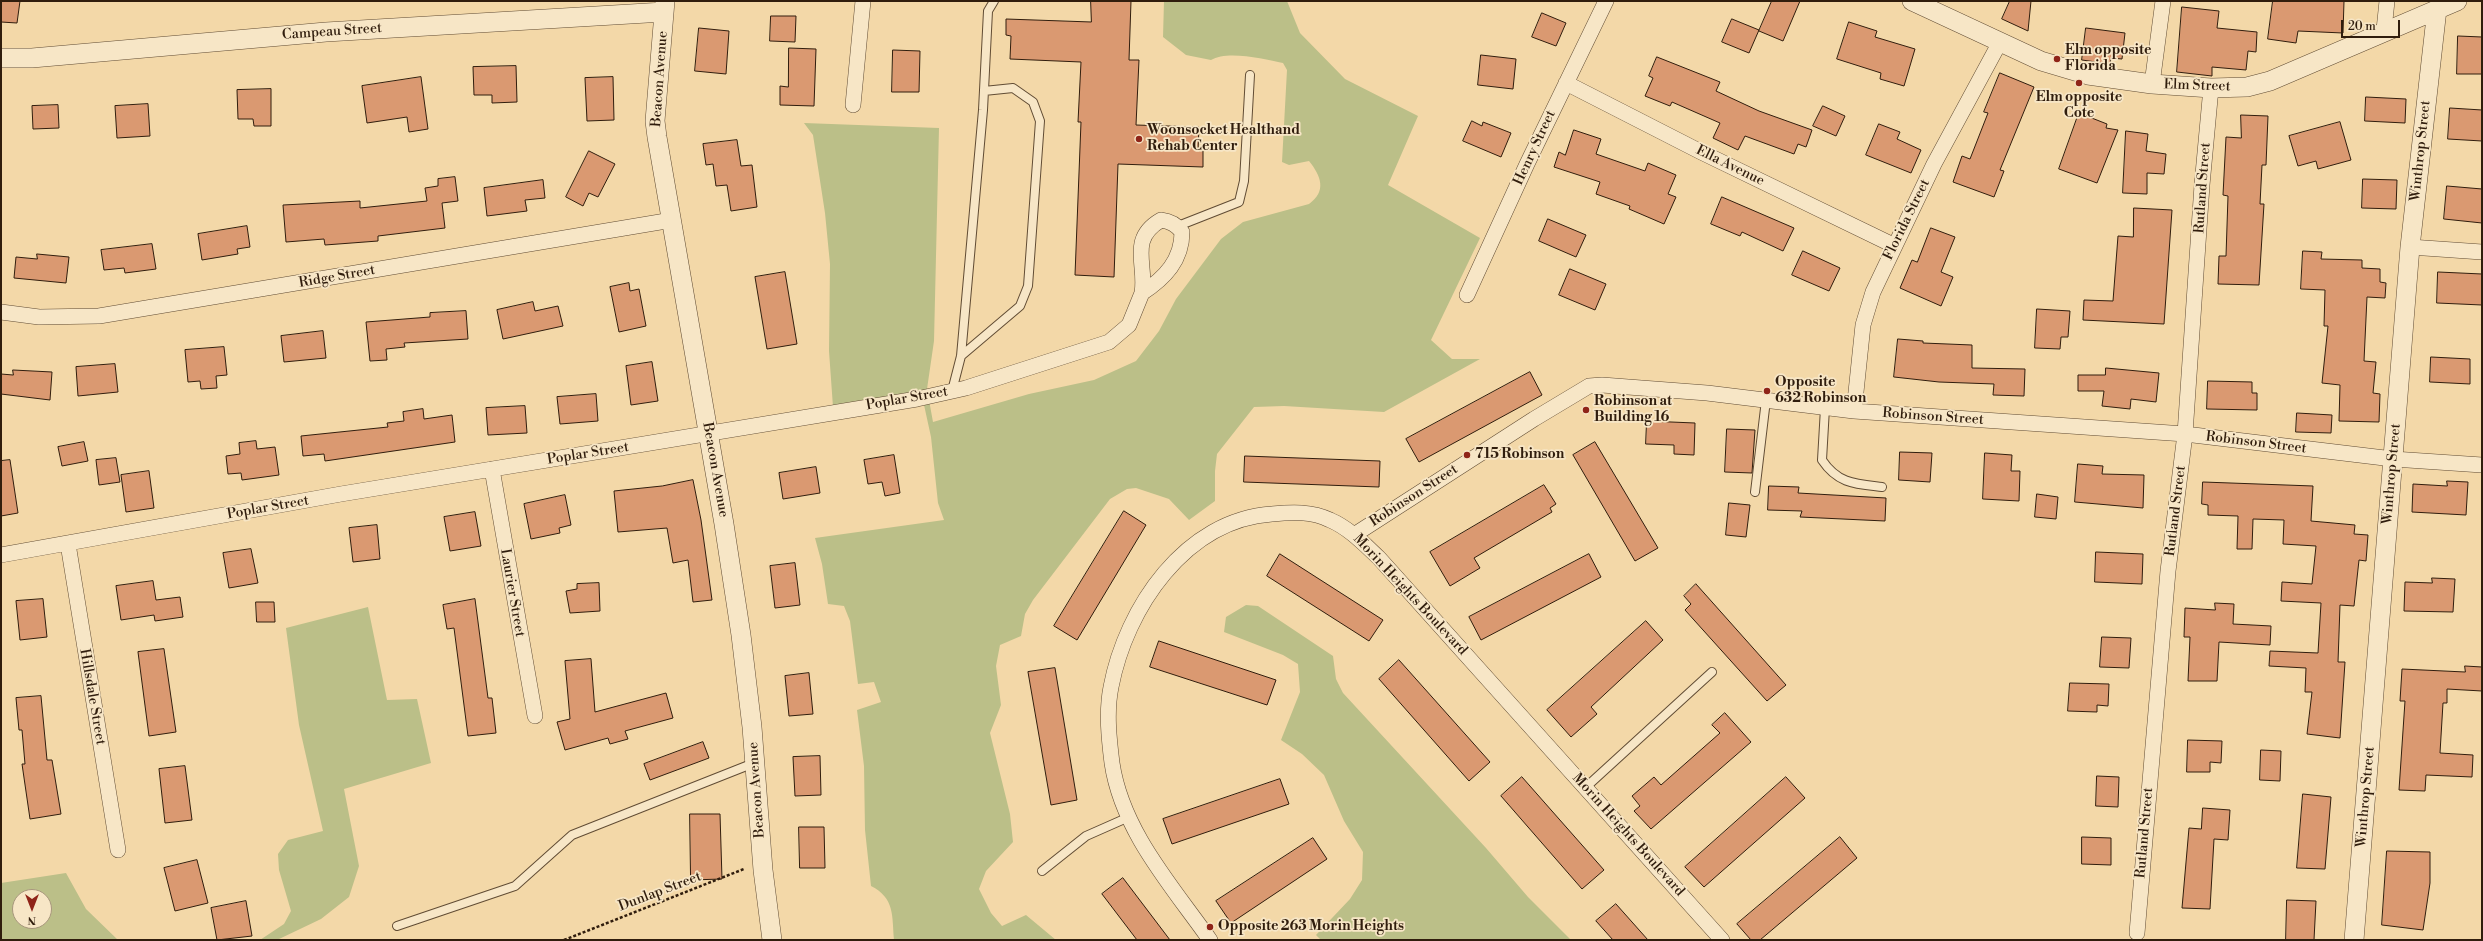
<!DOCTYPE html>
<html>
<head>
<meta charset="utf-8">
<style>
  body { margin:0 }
  #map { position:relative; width:2483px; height:941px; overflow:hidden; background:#f3d8a8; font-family:"Libre Bodoni",serif }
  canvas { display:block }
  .frame { position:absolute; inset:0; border:2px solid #301d0d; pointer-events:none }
  .north { position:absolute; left:12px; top:889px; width:40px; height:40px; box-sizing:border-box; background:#f7e6c6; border:1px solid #a7967c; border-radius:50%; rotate:180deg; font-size:11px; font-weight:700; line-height:16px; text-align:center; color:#301d0d }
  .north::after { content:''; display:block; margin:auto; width:14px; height:18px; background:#8f2418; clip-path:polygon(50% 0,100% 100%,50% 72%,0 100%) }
  .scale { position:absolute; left:2341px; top:20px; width:59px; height:18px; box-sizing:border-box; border:2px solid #301d0d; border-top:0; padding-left:5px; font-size:12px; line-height:14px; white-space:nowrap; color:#301d0d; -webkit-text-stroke:3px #f7e6c6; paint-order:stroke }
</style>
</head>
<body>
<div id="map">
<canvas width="2483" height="941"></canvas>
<div class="frame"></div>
<div class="north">N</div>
<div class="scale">20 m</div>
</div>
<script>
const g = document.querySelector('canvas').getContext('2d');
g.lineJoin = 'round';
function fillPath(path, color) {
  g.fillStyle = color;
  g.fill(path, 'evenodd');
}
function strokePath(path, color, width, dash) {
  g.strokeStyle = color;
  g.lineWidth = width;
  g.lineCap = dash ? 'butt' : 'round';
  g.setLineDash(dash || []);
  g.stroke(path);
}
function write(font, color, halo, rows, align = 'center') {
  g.font = font + ' "Libre Bodoni",serif';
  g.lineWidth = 3.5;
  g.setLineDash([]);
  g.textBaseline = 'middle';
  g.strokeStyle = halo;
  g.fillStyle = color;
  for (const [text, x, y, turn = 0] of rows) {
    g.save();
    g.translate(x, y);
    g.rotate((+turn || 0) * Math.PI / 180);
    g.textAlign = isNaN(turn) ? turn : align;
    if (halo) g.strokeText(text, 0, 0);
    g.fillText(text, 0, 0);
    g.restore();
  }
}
fillPath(new Path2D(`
  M1164,1H1287L1300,33L1345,79L1418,116L1388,185L1480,238L1431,340L1452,359H1480L1384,412L1284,406L1254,407L1217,454L1215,471V501L1189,520L1169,499L1136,488L1127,489L1110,499L1033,600L1025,614L1021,636L1000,645L996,666L1001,705L990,733L1010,814L1013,842L986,871L979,889L991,913L1002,926L1026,915L1056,940H894C892,916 895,898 871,886L865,830L864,766L857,710L881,702L874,682L858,684L850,621L844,606L828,604L822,564L815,538L944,520L938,503L931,437L921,391L833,407L829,351L830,264L825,213L813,135L804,123L939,128L934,341L927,389L933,422L1029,394L1094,380L1136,361L1159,331L1176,299L1221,239L1243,222L1309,204C1327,191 1321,176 1309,161L1289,165L1282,162L1287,70L1283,63C1265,59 1227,50 1211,60L1186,55L1163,37Z
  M1246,605L1258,606L1333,656L1336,679L1343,693L1486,848L1528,897L1571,940H1321L1316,935L1350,899L1362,880L1363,852L1344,821L1324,775L1302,754L1281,740L1300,692L1298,664L1283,655L1224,632L1226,617Z
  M368,607L387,700L417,699L431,763L344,789L359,866L349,897L321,919L277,940H260L284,924L291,911L279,870L278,854L288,840L323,831L299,725L286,628Z
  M66,873L86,909L118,940H1V883ZM20,897H44V921H20Z`), '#bbbf88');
const building = new Path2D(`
  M1,1H20L17,23L1,22Z
  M1091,1H1131L1129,60H1139L1136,125L1199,127L1198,150L1203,151V167L1118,164L1114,277L1075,275L1081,122H1078L1081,62L1010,59L1011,36L1006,35V19L1091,22Z
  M1772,1H1800L1783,41L1759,31Z
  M2010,1H2031L2028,31L2002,19Z
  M2273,1H2344L2343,33L2298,31L2296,43L2268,39Z
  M2182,7L2219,11L2217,28L2257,32L2256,52L2248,51L2246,70L2212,67V76L2177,72Z
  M1542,13L1566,23L1556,46L1532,37Z
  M771,16H796L795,42L770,41Z
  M1732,19L1759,30L1749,53L1722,42Z
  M1849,22L1877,31L1875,37L1915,49L1904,86L1880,79L1881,73L1837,59Z
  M699,28L729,31L726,74L695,71Z
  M2086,28L2125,33L2122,59L2111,58L2110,64L2082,60Z
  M2458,36L2482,37V74H2457Z
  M789,48L816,49L814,106L780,105V86L788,87Z
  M893,50L920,51L919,92H892Z
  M1481,55L1516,59L1513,89L1478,85Z
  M1657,57L1720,82L1716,91L1759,111L1812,130L1806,147L1798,144L1794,154L1745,136L1738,150L1713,138L1720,123L1672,102L1670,106L1645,96L1653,78L1649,76Z
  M516,66L517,102L492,103V95H474L473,67Z
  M2000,73L2034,87L2000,170L2004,171L1994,197L1953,182L1962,156L1970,159L1988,113L1984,112Z
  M421,77L428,129L409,132L407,117L367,123L362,86Z
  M613,77L614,120L587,121L585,78Z
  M271,89V126H254L253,119H238L237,90Z
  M2366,97L2406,99L2405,123L2365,121Z
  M148,104L150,136L117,138L115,106Z
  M58,105L59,128L33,129L32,106Z
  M1823,106L1845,116L1836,136L1813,126Z
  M2450,108L2482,110V141L2448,139Z
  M2079,113L2107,124L2106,128L2118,130L2097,183L2059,169Z
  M2241,115L2268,116L2266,165H2262L2260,204H2264L2259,285L2218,284L2219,256H2226L2228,196L2223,195L2226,137L2241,138Z
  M1472,121L1482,126L1483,122L1511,133L1501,157L1463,141Z
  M2340,122L2351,160L2318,169L2316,161L2298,166L2289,136Z
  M1879,124L1900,132L1897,139L1921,150L1911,173L1866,155Z
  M1574,130L1601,139L1596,154L1645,171L1648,163L1676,175L1668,194L1676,197L1664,224L1629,209L1630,206L1596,194L1600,182L1554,167L1559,152L1565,155Z
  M2126,131L2148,134L2146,151L2166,154L2164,174L2147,173V194L2123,193Z
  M737,140L741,166L752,165L757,207L731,211L727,185L716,186L713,164L706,165L703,144Z
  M589,151L615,164L598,197L589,193L583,206L566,197Z
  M455,177L458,201L442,203L445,228L378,236V241L325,245L324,239L286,242L283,205L360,201V208L427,201L425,188L438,186V179Z
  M2363,179L2397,180L2396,209L2362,208Z
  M543,180L545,198L525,200L527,211L487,216L484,188Z
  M2447,186L2482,189V223L2444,219Z
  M1722,197L1794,228L1783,251L1742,232L1740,236L1711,224Z
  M2134,208L2172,210L2164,324L2083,320L2084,300L2113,301L2118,236L2133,237Z
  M1548,219L1586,235L1576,257L1539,241Z
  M247,226L250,247L237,249L238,254L202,260L198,234Z
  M1931,228L1955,237L1941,272L1953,277L1941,306L1900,288L1912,260L1917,262Z
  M152,244L156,269L125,273L124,268L104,270L101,250Z
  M1803,251L1840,268L1829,291L1792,275Z
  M2303,251L2322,252L2321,259L2362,260V268L2380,269V282L2386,283L2385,298L2367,297L2364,361L2376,362L2373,393L2380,394L2379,422L2339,421L2340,385L2322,383L2328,326H2324L2325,290L2301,289Z
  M37,254L69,257L66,283L14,278L16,257L37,259Z
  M1570,269L1606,284L1595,310L1559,295Z
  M785,272L797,344L767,349L755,277Z
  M2438,272L2482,274V305L2437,303Z
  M629,283L630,291L639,289L646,326L619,332L610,287Z
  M533,302L535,311L558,306L563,326L503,339L497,310Z
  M2037,309L2070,311L2068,337H2061L2060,349L2035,348Z
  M466,311L468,339L404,343L405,347L386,349L387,360L370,361L366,322L430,317V313Z
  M323,331L326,358L284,362L281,336Z
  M1898,339L1923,341V343L1972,345V368L2025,369L2024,396L1993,395L1994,384L1939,382L1894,377Z
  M224,347L227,375L216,376L217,388L201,389L200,381L188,382L185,350Z
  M2431,357L2470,359V384L2430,382Z
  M652,362L658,401L631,405L626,366Z
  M115,364L118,392L78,396L76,367Z
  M2106,368L2159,373L2156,402L2131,399L2130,409L2102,406L2104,391H2078V375H2105Z
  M13,370L52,372L50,400L1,394V374L13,375Z
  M1530,372L1542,395L1419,462L1406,439Z
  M2208,381L2252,382V393H2257V410L2207,409Z
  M596,394L598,421L560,424L557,397Z
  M525,406L527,433L488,435L486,408Z
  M423,409L424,419L452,415L455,442L325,461L324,454L303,456L301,436L388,427L387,423L404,421L403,412Z
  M2297,413L2332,415L2331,433L2296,432Z
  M1647,421L1695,423L1694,455L1674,454V445L1646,444Z
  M1727,429L1755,430L1752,473L1725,472Z
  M256,441L257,449L275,447L279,475L242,480L241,473L228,474L226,456L240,454L239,443Z
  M84,442L88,461L62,466L58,447Z
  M1595,442L1658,548L1635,561L1573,455Z
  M1900,452L1932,453L1930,482L1899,480Z
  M1985,453L2012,455L2011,471H2020L2019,501L1983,499Z
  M894,455L900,493L885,496L882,482L868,484L864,460Z
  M1245,456L1380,461L1379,487L1244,482Z
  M116,458L120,482L99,485L96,460Z
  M10,460L18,513L1,516V461Z
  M2078,464L2103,466L2102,474L2144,475L2143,508L2075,502Z
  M816,467L820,493L783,499L779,473Z
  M149,471L154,508L126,512L121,475Z
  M693,480L701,520L712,600L693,602L688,560L673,563L667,528L618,532L614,491L662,486Z
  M2447,481L2468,482L2466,515L2412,512L2413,484L2447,486Z
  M2203,482L2313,486L2311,521L2355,525L2354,534L2368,535L2366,561L2359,560L2354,606L2340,605L2338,662H2345L2340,738L2307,734L2312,692H2305L2306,668L2269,666L2270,651L2318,653L2321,603L2281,601L2282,582L2312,584L2316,546L2283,544L2284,520L2253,519L2252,549H2237L2238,516L2208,515V505L2202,504Z
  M1544,485L1556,504L1550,508L1552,512L1474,558L1480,568L1450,586L1430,552Z
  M1769,486L1799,487L1798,493L1886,498L1885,521L1800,517L1802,511L1768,510Z
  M2037,494L2058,497L2056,519L2035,517Z
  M565,495L571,525L559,528L560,533L531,539L524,504Z
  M1729,503L1750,505L1746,537L1726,535Z
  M1124,511L1146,525L1077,640L1054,626Z
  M475,512L481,546L450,551L444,517Z
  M377,525L380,559L353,562L349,528Z
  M251,549L258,583L229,588L223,553Z
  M2096,552L2143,554L2142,584L2095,582Z
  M1280,554L1383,620L1369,641L1267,576Z
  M1589,554L1601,577L1481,640L1469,617Z
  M795,563L800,605L775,608L770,566Z
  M2432,578L2455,579L2453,612L2404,611L2405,582L2432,583Z
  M153,581L156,600L180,597L183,617L155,621L154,615L121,620L116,586Z
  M599,583L600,611L570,613L566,591L577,589V584Z
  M1696,584L1786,685L1767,701L1685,610L1691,604L1684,596Z
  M43,599L47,637L20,640L16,601Z
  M475,599L488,698H492L496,733L468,736L454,628L447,629L443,605Z
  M256,602H274L275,622H257Z
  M2215,603L2234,604L2233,624L2271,626L2270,645L2219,642L2217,681H2188L2190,637H2184L2185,608L2215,610Z
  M1646,621L1663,640L1591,707L1597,714L1571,737L1547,710Z
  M2102,637L2131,638L2129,668L2100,667Z
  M1159,641L1276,680L1267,705L1150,667Z
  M164,649L176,732L149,736L138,652Z
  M591,659L595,712L666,693L673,718L625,731L628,739L610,744L608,738L565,750L557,722L570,719L565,661Z
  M1399,660L1490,762L1469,781L1379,679Z
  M2465,666L2482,667V691L2447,689V703H2443L2440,753L2473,755L2472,777L2426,775L2425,791L2399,790L2405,701H2400L2402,669L2465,672Z
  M1055,668L1077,800L1051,805L1028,672Z
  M809,673L813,714L789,716L785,676Z
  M2070,683L2109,684L2108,706L2097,705V712L2068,711Z
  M41,696L47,760H52L61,814L30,819L22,764H25L22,730H19L16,698Z
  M1725,713L1751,742L1651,829L1634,811L1640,806L1632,796L1654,777L1661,785L1720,733L1712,725Z
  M2188,740L2222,741L2221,763L2210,762V772H2187Z
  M703,742L709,758L650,780L644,764Z
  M2261,750L2281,751L2280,781L2260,780Z
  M820,756L821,795L795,796L793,757Z
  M185,766L192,820L165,823L159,769Z
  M2097,776L2119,777L2118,807L2096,806Z
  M1522,777L1604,870L1582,889L1501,796Z
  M1786,777L1805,798L1704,887L1685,867Z
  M1280,779L1289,804L1172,844L1163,819Z
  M2303,794L2331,797L2325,869L2297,868Z
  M2203,808L2230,810L2228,840L2214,839L2210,909L2182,908L2189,828L2201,829Z
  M690,814H720L722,879L691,880Z
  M799,827H824L825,868H800Z
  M1840,837L1857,858L1760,940H1751L1737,924Z
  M2082,837L2111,838V865L2082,864Z
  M1313,838L1327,859L1231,923L1216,901Z
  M2387,851L2430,852V883L2423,930L2382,925Z
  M197,860L208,903L175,911L164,868Z
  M1123,878L1170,940H1137L1102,894Z
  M2287,900L2316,901L2314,940H2286Z
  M246,901L252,936L217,940L211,908Z
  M1616,904L1648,940H1613L1596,921Z`);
fillPath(building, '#da9971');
strokePath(building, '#301d0d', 1);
const service = new Path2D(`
  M1178,226L1239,202L1244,181L1250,75
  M961,356L1020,306L1028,286L1040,121L1033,102L1013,88L984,91
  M952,391L961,356L983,110L988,11L994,1
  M1825,408L1822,460C1838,484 1856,484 1882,487
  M1755,492L1766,400
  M1585,788L1712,672
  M1042,871L1086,836L1129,817
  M397,926L515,886L572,835L754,763`);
const minor = new Path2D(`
  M2384,30L2387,1
  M1566,83L1701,152L1895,246
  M2152,84L2163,1
  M853,105L863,1
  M1161,220C1170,221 1177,225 1182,232C1182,260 1165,278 1142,293C1147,265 1128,239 1161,220Z
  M2410,247L2482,252
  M1467,295L1527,164L1606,1
  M1,312L39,317L99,316L672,220
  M1854,411L1863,325L1873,292L1934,164L2000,42
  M492,469L535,716
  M1354,535L1534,419L1589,386L1602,385L1707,393L1854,411L2185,434L2393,459L2482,465
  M68,544L118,850
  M1,555L341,494L917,399L966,388L1109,342L1129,325L1142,293
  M2137,933L2168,571L2185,434L2202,185L2211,88
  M1210,940C1172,886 1122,831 1112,763C1109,739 1106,712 1111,687C1126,608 1185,520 1272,514C1291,512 1312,511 1330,520C1349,528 1364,544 1379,558L1722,940`);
const tertiary = new Path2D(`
  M665,1L655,121L657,137L724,524L741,635L752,727L763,870L772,940
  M1912,1L2041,61L2088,75L2152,84L2211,88L2247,87L2270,81L2457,1
  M1,58H32L326,32L664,12
  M2354,940L2410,247L2437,9`);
strokePath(service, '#614c34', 10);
strokePath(minor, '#614c34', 16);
strokePath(tertiary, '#614c34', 20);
strokePath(new Path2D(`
  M564,940L744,869`), '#301d0d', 2.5, [3, 2]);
strokePath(service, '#f7e6c6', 8);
strokePath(minor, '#f7e6c6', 15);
strokePath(tertiary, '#f7e6c6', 19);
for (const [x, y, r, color] of [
  [2057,59,4,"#8f2418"],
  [2079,83,4,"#8f2418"],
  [1139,139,4,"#8f2418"],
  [1767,391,4,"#8f2418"],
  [1586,410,4,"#8f2418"],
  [1467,455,4,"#8f2418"],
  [1210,927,4,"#8f2418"]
]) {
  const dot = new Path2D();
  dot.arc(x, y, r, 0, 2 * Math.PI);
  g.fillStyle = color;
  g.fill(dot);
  strokePath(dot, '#f7e6c6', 1.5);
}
write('14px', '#301d0d', '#f7e6c6', [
  ["Campeau Street",332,32,-4],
  ["Beacon Avenue",660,79,-86],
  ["Elm Street",2197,86,2],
  ["Henry Street",1535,148,-65],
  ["Winthrop Street",2421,151,-84],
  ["Ella Avenue",1730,166,26],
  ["Rutland Street",2203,188,-86],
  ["Florida Street",1907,220,-64],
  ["Ridge Street",337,277,-10],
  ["Poplar Street",907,399,-10],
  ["Robinson Street",1933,417,4],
  ["Robinson Street",2256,443,7],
  ["Poplar Street",588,454,-9],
  ["Beacon Avenue",715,470,80],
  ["Winthrop Street",2392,474,-85],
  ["Robinson Street",1414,496,-33],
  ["Poplar Street",268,508,-10],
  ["Rutland Street",2176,511,-83],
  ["Laurier Street",512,593,80],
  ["Morin Heights Boulevard",1410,595,47],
  ["Hillsdale Street",92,697,80],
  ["Beacon Avenue",757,790,-94],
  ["Winthrop Street",2366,797,-85],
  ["Rutland Street",2145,833,-85],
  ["Morin Heights Boulevard",1628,835,48],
  ["Dunlap Street",660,892,-21]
]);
write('bold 14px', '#301d0d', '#f7e6c6', [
  ["Elm opposite",2065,51],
  ["Florida",2065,67],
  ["Elm opposite",2079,98,"center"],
  ["Cote",2079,114,"center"],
  ["Woonsocket Healthand",1147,131],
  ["Rehab Center",1147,147],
  ["Opposite",1775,383],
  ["632 Robinson",1775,399],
  ["Robinson at",1594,402],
  ["Building 16",1594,418],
  ["715 Robinson",1475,455],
  ["Opposite 263 Morin Heights",1218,927]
], 'left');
</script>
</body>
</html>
